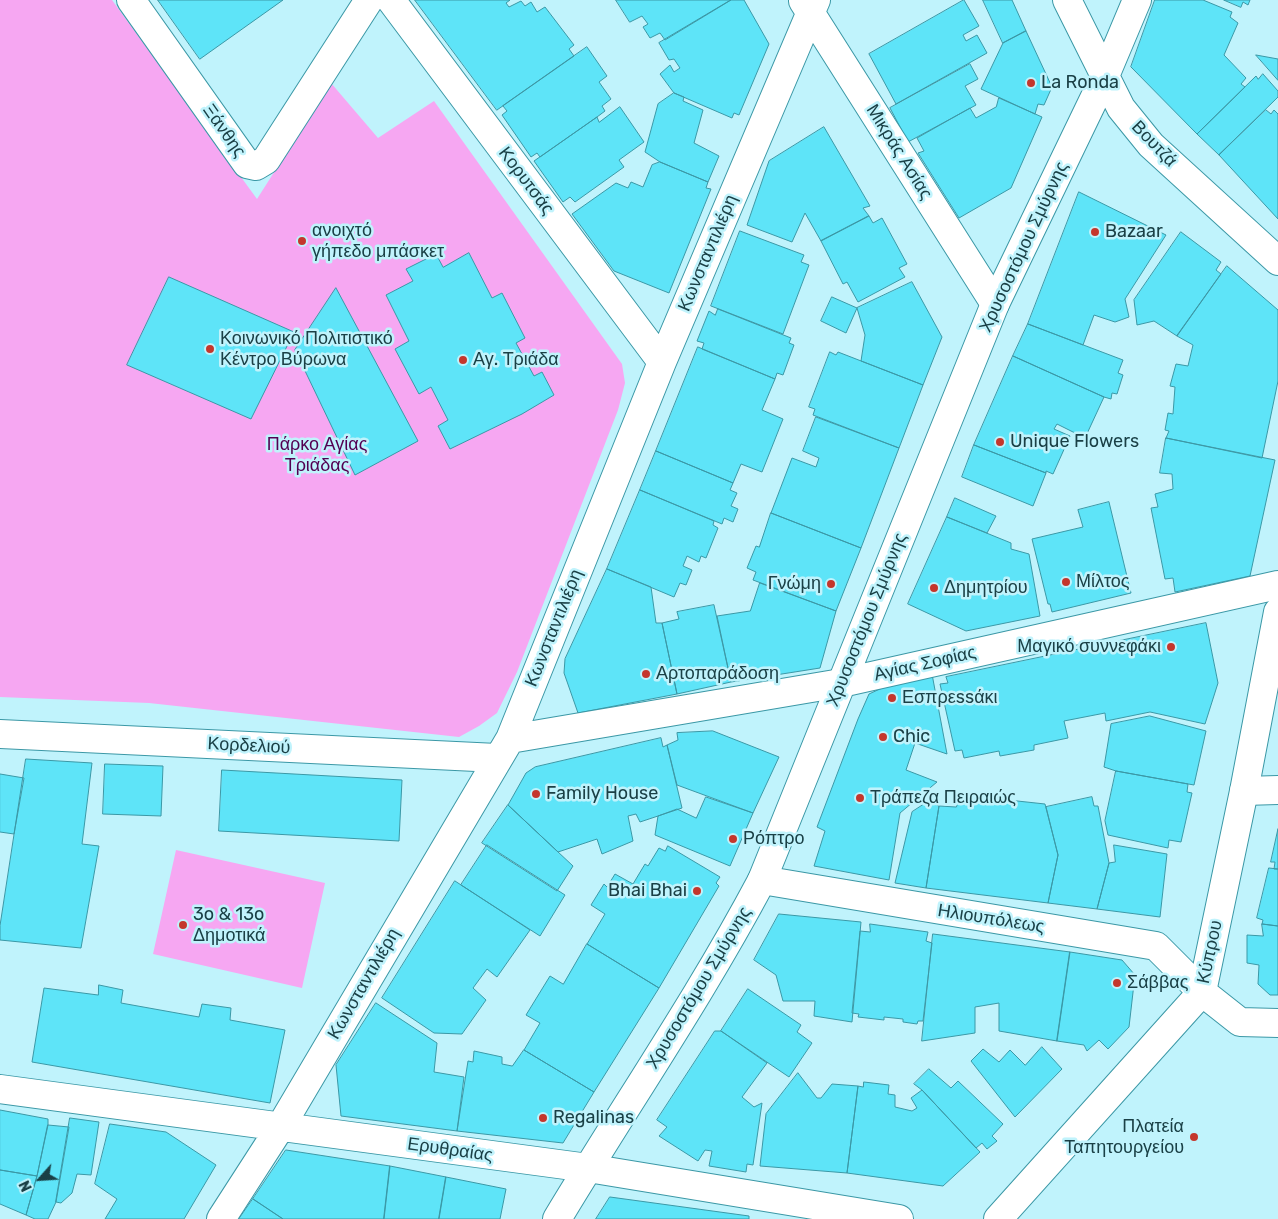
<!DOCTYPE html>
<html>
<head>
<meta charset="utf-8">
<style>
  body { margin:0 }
  #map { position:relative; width:1278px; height:1219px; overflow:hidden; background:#c0f3fc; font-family:Rubik,sans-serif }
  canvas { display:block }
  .north { position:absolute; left:15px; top:1154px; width:50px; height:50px; -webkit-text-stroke:4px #c0f3fc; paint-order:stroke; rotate:244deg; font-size:14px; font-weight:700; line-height:20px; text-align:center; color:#1a4046 }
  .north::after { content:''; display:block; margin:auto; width:18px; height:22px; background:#1a4046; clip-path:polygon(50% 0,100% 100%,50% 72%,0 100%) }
</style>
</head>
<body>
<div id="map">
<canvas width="1278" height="1219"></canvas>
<div class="north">N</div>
</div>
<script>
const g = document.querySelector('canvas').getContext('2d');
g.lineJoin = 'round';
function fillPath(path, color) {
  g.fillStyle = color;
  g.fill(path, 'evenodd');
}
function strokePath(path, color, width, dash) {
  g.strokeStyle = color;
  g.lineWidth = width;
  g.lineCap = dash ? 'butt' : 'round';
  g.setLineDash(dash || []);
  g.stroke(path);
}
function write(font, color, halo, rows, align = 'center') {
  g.font = font + ' Rubik,sans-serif';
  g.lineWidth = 5;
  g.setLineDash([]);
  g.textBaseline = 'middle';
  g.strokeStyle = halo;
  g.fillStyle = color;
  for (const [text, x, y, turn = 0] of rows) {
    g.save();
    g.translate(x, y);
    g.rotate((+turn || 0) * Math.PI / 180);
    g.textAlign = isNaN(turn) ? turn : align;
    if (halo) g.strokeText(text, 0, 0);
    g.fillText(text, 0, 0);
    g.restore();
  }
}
fillPath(new Path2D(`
  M0,0H112L257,199L331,83L378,138L434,101L622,364L625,383L618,410L517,672L497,713L479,726L459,737L149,703L0,697Z
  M176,850L325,883L302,988L153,954Z`), '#f6a7f2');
const building = new Path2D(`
  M158,0H283L200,59Z
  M415,0H510L506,3L509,7L521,1L525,6L531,2L537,12L545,7L574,45L569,49L574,56L497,110Z
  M616,0H731L665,40L660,33L650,38L643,27L648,24L642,16L630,22Z
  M731,0H744L769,44L739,115L734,113L732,118L674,93L660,74L670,65L674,72L680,68L674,59L669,60L659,43Z
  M964,0L979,26L963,35L966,41L977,35L987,53L896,104L869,54Z
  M983,0H1012L1026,31L1003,43Z
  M1155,0H1203L1232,12L1230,17L1238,23L1224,55L1246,78L1241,84L1245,87L1197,134L1131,67Z
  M1224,0H1250L1248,5L1243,2L1241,7Z
  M1026,31L1052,87L1044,105L1038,104L1035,114L981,89L1003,43Z
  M587,47L607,76L599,82L611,99L602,106L605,111L597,117L540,157L537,153L531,157L502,115L507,111L503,106Z
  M1256,55L1278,59V80Z
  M970,64L978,79L965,86L976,105L908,142L890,108Z
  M1263,74L1278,91V97L1219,155L1197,134L1256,76L1258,79Z
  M674,93L684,97L683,101L703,110L694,143L719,156L708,182L660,162L645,152L658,104Z
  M999,98L1042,117L1011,188L959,218L918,153L924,151L917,138L970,108L976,118L996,107Z
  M620,107L644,142L619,160L624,167L575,202L570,197L563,202L534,161L597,117L599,122Z
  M1266,110L1271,114L1274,110L1278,114V219L1219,155Z
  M824,127L870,206L863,208L869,216L821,241L805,213L792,242L747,225L769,161Z
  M660,162L708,182L706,188L711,189L669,293L614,271L572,214L616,183L628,188L631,182L643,187L652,165Z
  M1079,192L1166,235L1125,299L1129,317L1115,322L1094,315L1083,345L1028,324Z
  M869,216L873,223L882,218L907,264L899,268L905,277L858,302L847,282L843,284L821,241Z
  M740,231L804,255L801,262L809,265L783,334L711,306Z
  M1181,232L1221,262L1216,270L1221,274L1177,336L1154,321L1137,325L1134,300Z
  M469,253L492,298L502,293L525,338L516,343L534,376L542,372L554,395L522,414L450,449L438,426L448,420L431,387L419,394L395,349L409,341L386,295L413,281L406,269L436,254L443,267Z
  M1227,266L1278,310V381L1262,458L1166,438L1169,431L1165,430L1168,413L1173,414L1175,387L1170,386L1176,364L1188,366L1193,345L1177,336Z
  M169,277L294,332L251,419L127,365Z
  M912,282L942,337L923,385L861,361L865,335L857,308Z
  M336,288L418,441L355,475L295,350Z
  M832,297L857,308L846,333L821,321Z
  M718,309L791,338L789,343L794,345L783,375L777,373L775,379L702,349L704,343L697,341L709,311L715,315Z
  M1028,324L1123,360L1118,373L1123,375L1117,394L1112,393L1111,399L1104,397L1013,356Z
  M698,347L775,379L762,410L783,419L762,472L741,464L733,483L656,451Z
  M830,352L836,355L838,352L923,385L899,448L813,415L815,409L809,407Z
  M1013,356L1104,397L1085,438L1057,424L1054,429L1070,436L1053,474L1046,471V473L974,445Z
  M816,417L899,448L861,548L771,513L792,458L816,467L819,458L803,451Z
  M1166,438L1275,460L1250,576L1175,592L1173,578L1165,579L1151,508L1158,507L1155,494L1173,489L1172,474L1160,473Z
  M974,445L1046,473L1033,506L962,477Z
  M656,451L733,483L730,490L737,493L731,506L738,509L733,522L724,518L722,524L640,490Z
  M640,490L714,521L713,525L718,528L706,558L701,556L699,562L687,556L683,566L692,570L686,585L680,583L674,597L607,569Z
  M955,498L996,516L987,533L947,517Z
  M1109,502L1131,593L1052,612L1050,604H1048L1032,539L1083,527L1078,510Z
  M771,513L861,548L836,611L753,580L756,572L747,568L756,546L759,547Z
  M947,517L1011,543V549L1029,554L1040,616L966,631L908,604Z
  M607,569L651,587L656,623H662L677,694L578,713L564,673L565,659Z
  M760,583L836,611L820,668L731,682L717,616L750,611Z
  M714,605L731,682L677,694L662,623L679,619L677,612Z
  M1206,623L1218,683L1205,724L1150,712L1106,721L1105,713L1064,721L1068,738L1034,745V750L1000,756L999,751L964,758L962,750L955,751L940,684L948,683L946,677Z
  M932,674L947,754L915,743L906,770L937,782L900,813L889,880L814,866L825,831L817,827L858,719L869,694L882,688Z
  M1150,716L1206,731L1194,785L1116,771L1104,767L1111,724Z
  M713,731L779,757L753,813L677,785L667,745L678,740L677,733Z
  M661,738L663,747L667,745L682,808L640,822L636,814L628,816L633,841L602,854L597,839L558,852L508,805L526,773L535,767Z
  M26,759L92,763L82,844L99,846L81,948L0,940V926Z
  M105,764L163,766L161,816L103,814Z
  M222,770L402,780L399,841L219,831Z
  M1116,771L1188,784L1187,792L1192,793L1181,842L1169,840L1168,848L1108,835L1105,821Z
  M0,774L24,778L14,834L0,832Z
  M961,795L979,797L980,802L999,799L1045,804L1058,855L1048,903L926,888L939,806L956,807Z
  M706,797L753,813L730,866L655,835L658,816L677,809L696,818Z
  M1092,797L1094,806H1098L1109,863L1097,909L1048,903L1058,855L1046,807Z
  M929,801L939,806L926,888L895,883L912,812Z
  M508,805L573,866L557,891L482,843Z
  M1278,829V869H1274L1275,862H1271Z
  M487,845L565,895L540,936L461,885Z
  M1114,845L1167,854L1160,917L1097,909L1109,863L1115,862Z
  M668,846L720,877L716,883L719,886L659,988L587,944L605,914L591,905L604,884L607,887L615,874L633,884L645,864L648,866L659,848L665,851Z
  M1269,868L1278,869V926L1262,924L1263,920L1257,918Z
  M455,881L530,930L497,977L487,969L473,988L486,1000L462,1034L434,1033L382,998Z
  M779,914L861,922L852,1022L814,1016L815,1001H783L776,975L754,960Z
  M870,924L928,932L926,941L932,943L923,1021H918L917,1024L903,1022V1019L884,1017V1020L858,1017L859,1014L852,1013L860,931L870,932Z
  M1262,924L1278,926V995H1270L1258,984L1259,965L1247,963V935L1263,936Z
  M933,934L1070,952L1057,1041L999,1031V1003L975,1007V1033L922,1041Z
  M587,944L659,988L594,1092L524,1050L540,1023L526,1015L550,976L563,984Z
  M1070,952L1122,960L1135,975L1129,1027L1108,1049L1099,1040L1087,1051L1084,1045L1057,1041Z
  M99,985L123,990L121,1003L199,1017L202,1004L231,1008L230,1020L285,1030L270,1103L32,1062L44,988L98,995Z
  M748,989L801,1025L797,1032L812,1043L789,1077L721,1031Z
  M376,1003L437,1043L434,1072L464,1077L457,1131L341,1116L336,1065Z
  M715,1031H721L767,1063L742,1097L754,1107L762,1103L753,1165L747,1164L746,1172L709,1166L712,1151L705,1150L698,1161L659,1136L667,1127L657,1120Z
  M1042,1047L1062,1069L1015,1117L971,1061L983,1049L999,1062L1010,1050L1025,1065Z
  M524,1050L594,1092L563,1143L457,1131L468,1061L473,1062L474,1051L502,1057V1064L512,1066Z
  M929,1069L951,1088L958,1081L1003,1124L992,1136L997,1141L987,1149L982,1143L976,1148L922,1090L914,1084Z
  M798,1073L817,1098H821L832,1084L858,1086L847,1173L760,1166L766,1114Z
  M864,1082L889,1085L888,1094L895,1095V1107L912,1111L917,1108L911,1098L922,1090L980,1152L943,1186L847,1173L858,1086L863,1087Z
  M0,1110L48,1119V1125L37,1176L0,1170Z
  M70,1118L99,1122L91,1175L77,1174L72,1193L61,1203L56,1202Z
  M110,1124L166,1132L216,1165L184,1219H105L117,1199L95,1184Z
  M48,1125L69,1127L56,1202L48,1219H35L26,1215L37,1176Z
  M286,1150L390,1166L384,1219H283L253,1199Z
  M390,1166L446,1177L439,1219H384Z
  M0,1170L37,1176L26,1215L0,1204Z
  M446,1177L506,1189L500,1219H439Z
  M610,1197L749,1216V1219H596Z
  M253,1199L283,1219H239Z`);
fillPath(building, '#5ee4f8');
strokePath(building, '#3b98a6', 1);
const street = new Path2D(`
  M131,0L247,164L256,166L266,160L369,0
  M391,0L662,362
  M803,1L995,304
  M0,734L497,758
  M510,739L841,683
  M1244,791L1278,790
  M762,880L1156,946L1202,992
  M0,1089L588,1168L899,1219
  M221,1219L281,1126L510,739L662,362L816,0`);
const secondary = new Path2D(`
  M1067,0L1121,108L1151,145L1278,261
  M841,683L1278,585
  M1202,992L1240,1022L1278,1023
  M557,1219C625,1106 700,997 762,880L995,304L1105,76L1137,0
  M998,1219L1202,992L1244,791L1278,612`);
strokePath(street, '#3b98a6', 30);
strokePath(secondary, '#3b98a6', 30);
strokePath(street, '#fff', 28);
strokePath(secondary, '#fff', 28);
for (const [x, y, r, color] of [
  [1031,83,5,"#c4362c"],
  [1095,232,5,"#c4362c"],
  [302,241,5,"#c4362c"],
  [210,349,5,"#c4362c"],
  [463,360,5,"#c4362c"],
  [1000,442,5,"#c4362c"],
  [1066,582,5,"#c4362c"],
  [831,584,5,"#c4362c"],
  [934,588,5,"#c4362c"],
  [1171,647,5,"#c4362c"],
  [646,674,5,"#c4362c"],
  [892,698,5,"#c4362c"],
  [883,737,5,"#c4362c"],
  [536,794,5,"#c4362c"],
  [860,798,5,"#c4362c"],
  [733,839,5,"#c4362c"],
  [697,891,5,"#c4362c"],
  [183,925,5,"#c4362c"],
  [1117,983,5,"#c4362c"],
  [543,1118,5,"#c4362c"],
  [1194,1137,5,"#c4362c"]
]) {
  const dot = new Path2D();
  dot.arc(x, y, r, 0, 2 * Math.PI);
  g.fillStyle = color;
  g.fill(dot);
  strokePath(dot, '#c0f3fc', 2);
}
write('18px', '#1a4046', '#c0f3fc', [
  ["La Ronda",1041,83],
  ["ανοιχτό",312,231],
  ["γήπεδο μπάσκετ",312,252],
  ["Bazaar",1105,232],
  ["Κοινωνικό Πολιτιστικό",220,339],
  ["Κέντρο Βύρωνα",220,360],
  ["Αγ. Τριάδα",473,360],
  ["Unique Flowers",1010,442],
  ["Μίλτος",1076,582],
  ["Γνώμη",821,584,"right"],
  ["Δημητρίου",944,588],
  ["Μαγικό συννεφάκι",1161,647,"right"],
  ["Αρτοπαράδοση",656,674],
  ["Εσπρεssάκι",902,698],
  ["Chic",893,737],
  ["Family House",546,794],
  ["Τράπεζα Πειραιώς",870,798],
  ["Ρόπτρο",743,839],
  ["Bhai Bhai",687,891,"right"],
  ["3o & 13o",193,915],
  ["Δημοτικά",193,936],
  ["Σάββας",1127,983],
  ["Regalinas",553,1118],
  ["Πλατεία",1184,1127,"right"],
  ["Ταπητουργείου",1184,1148,"right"]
], 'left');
write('18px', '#1a4046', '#c0f3fc', [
  ["Ξάνθης",224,131,55],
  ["Βουτζά",1154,144,46],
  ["Μικράς Ασίας",899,152,58],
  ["Κορυτσάς",526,181,53],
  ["Χρυσοστόμου Σμύρνης",1024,247,-65],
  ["Κωνσταντιλιέρη",708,253,-67],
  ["Χρυσοστόμου Σμύρνης",867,620,-68],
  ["Κωνσταντιλιέρη",554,628,-68],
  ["Αγίας Σοφίας",925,664,-13],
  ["Κορδελιού",249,746,3],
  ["Ηλιουπόλεως",991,919,9],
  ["Κύπρου",1210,952,-78],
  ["Κωνσταντιλιέρη",364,984,-60],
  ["Χρυσοστόμου Σμύρνης",699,988,-59],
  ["Ερυθραίας",450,1150,8]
]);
write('18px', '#530052', '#c0f3fc', [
  ["Πάρκο Αγίας",317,445],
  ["Τριάδας",317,466]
]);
</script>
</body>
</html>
